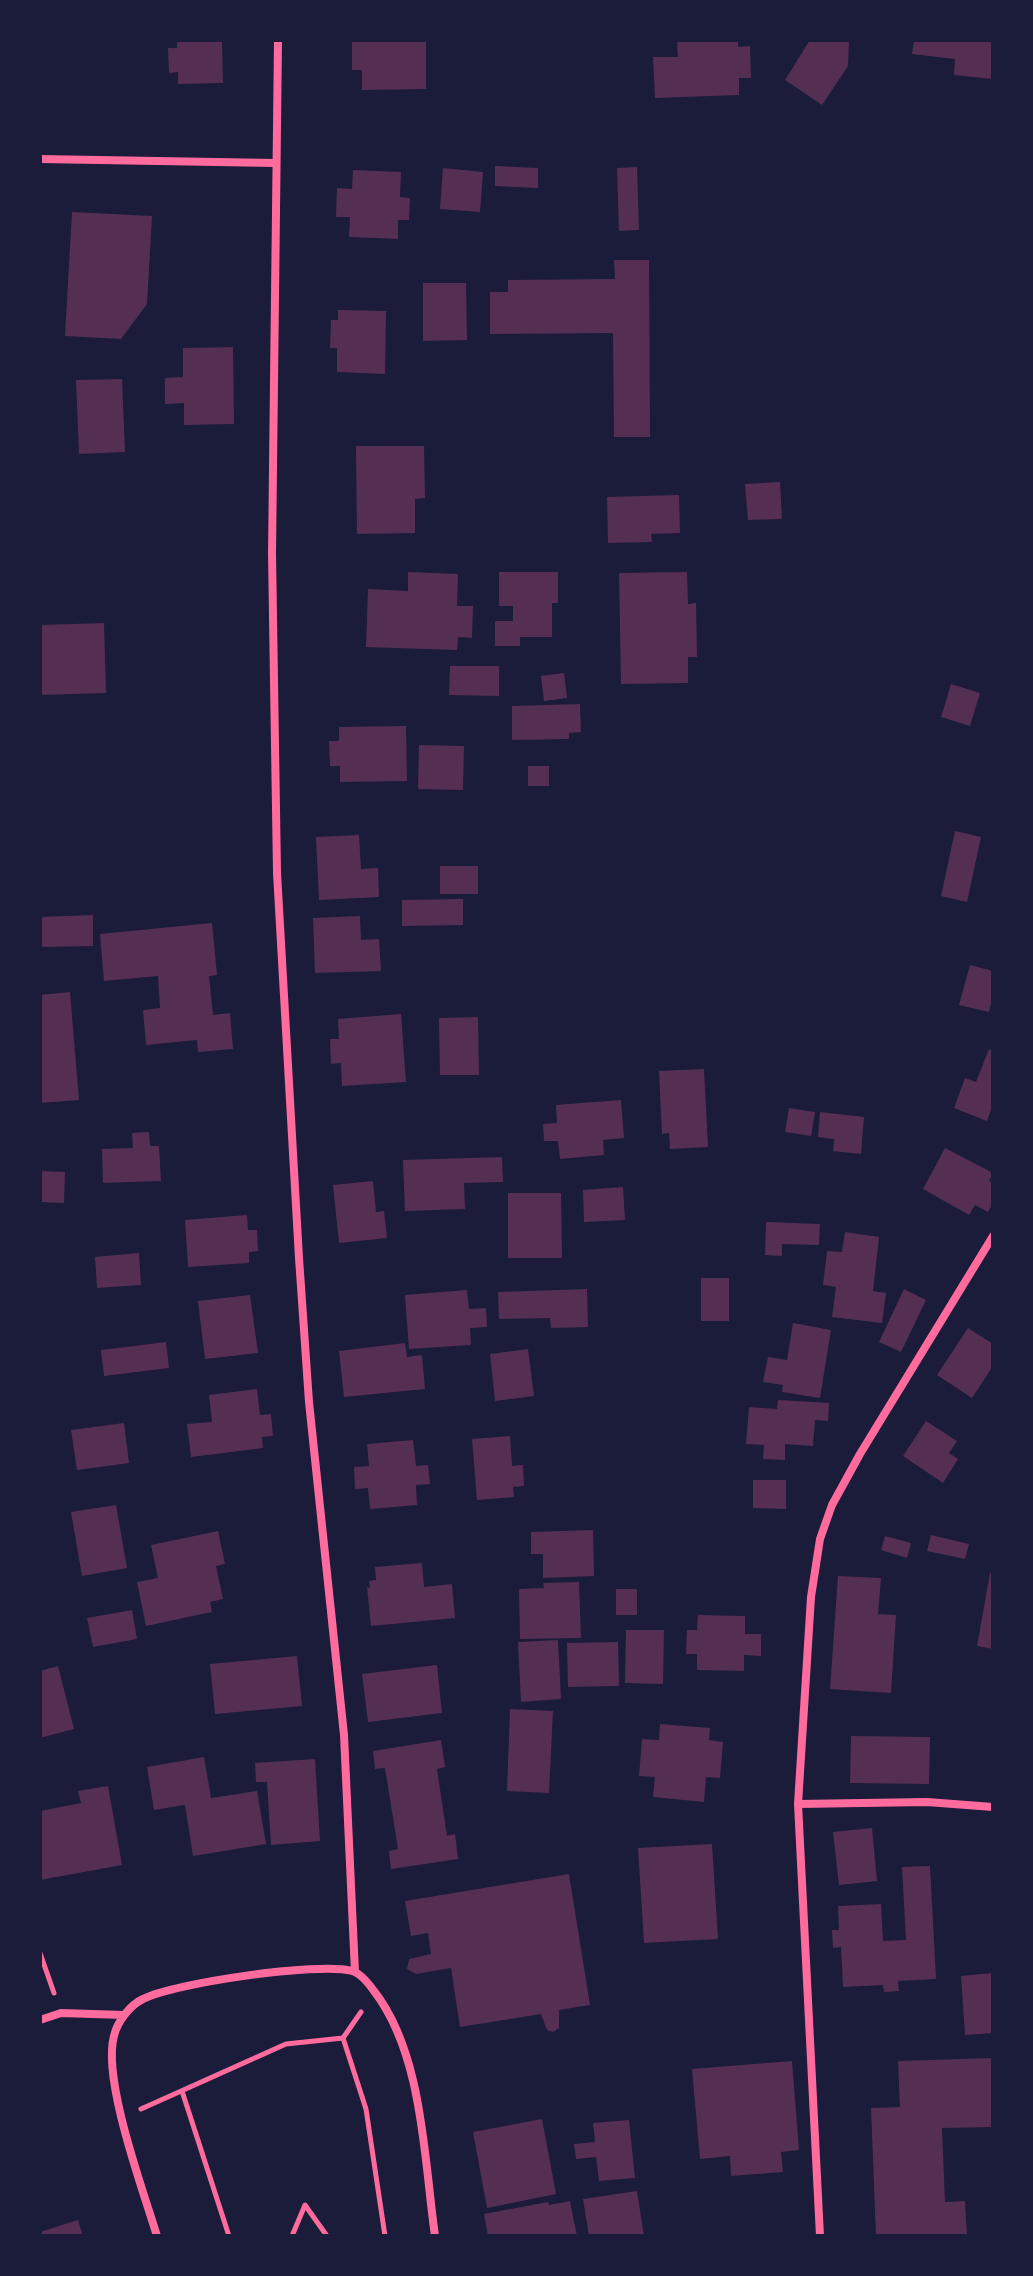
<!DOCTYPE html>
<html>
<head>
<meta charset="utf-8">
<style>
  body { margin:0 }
  #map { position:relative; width:1033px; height:2276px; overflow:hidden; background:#1b1b3a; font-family:Rubik,sans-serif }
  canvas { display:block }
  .frame { position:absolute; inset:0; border:42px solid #1b1b3a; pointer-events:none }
</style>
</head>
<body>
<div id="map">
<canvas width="1033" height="2276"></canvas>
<div class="frame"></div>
</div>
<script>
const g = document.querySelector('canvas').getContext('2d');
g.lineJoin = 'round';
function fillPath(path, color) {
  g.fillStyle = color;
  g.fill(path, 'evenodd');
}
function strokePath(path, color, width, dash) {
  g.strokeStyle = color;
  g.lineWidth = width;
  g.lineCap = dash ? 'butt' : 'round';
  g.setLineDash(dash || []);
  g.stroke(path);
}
fillPath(new Path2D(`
  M177,40H222L223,83L178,84V72L169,73L168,48H177Z
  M352,40L426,41V89L362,90V70H352Z
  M677,40H738V47L750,46L751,78H739V95L655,98L653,57H678Z
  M810,40H849L848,66L822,105L785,80Z
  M914,40H993V79L954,75L955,59L912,54Z
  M495,166L538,168V188L495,186Z
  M637,167L639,230L619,231L617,168Z
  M443,168L483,172L480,212L440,209Z
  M353,170L401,172L400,197L410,198L409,220H398V239L349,237L350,217H336L337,188L352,189Z
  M72,212L152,216L147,304L121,339L65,336Z
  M614,260H649L650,437H614L613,333L490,334V292H508V280L615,279Z
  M423,283H466L467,340L423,341Z
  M338,310L386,311L385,374L337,372V348H330L331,320H338Z
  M233,347L234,424L184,425V403L165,404V378L183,377V348Z
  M122,379L125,452L79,454L76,380Z
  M356,446H424L425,498L415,499V533L357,534Z
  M780,482L782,519L748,520L745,484Z
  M679,495L680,533L651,534L652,542L608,543L607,497Z
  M408,572L458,574L457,606H473L472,638L458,637L457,650L366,647L368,589L408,591Z
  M499,572H558V603H552V637H520V646H495V621H513V606H499Z
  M687,572L688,604L696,603L697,657H688V683L621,684L619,573Z
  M104,623L106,693L40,695V625Z
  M450,666H499V696L449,695Z
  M564,673L567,698L544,701L541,676Z
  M951,684L980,693L970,726L941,717Z
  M580,704L581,732L569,733V739L512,740V706Z
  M406,726L407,781L340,782V766H330L329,741H339V727Z
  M419,745L464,746L463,790L418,789Z
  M528,766H549V786H528Z
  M955,831L981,837L967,902L941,896Z
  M359,835L361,869L378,868L379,897L319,900L316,837Z
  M440,866H478V894H440Z
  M463,899V925L402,926V900Z
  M93,915V946L40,947V917Z
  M360,916L361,940L379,939L381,971L315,973L313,918Z
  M212,923L217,975L209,976L213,1015L230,1013L233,1049L198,1052L197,1040L146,1045L143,1010L160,1008L158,976L104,981L100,934Z
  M970,965L993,971V996L989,1012L959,1005Z
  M70,992L79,1100L40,1103V995Z
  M401,1014L406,1082L342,1086L341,1063L331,1064L330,1039H339L338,1019Z
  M478,1017L479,1075H440L439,1018Z
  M989,1049L993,1051V1104L987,1121L954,1108L965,1078L976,1082Z
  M704,1069L708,1147L670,1149L669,1133L662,1134L659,1071Z
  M621,1100L624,1138L603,1140L604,1155L560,1159L558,1141H544L543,1124L557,1123L556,1105Z
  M789,1108L815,1112L811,1136L785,1132Z
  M820,1112L864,1117L861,1154L833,1151L834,1139L818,1137Z
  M149,1132L150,1146H159L161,1181L103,1183L102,1149L133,1148L132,1133Z
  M945,1148L993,1173L989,1181L993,1183V1203L988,1212L975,1205L969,1215L923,1189Z
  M502,1157L503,1182L464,1183L465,1209L405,1211L403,1160Z
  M40,1171L65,1172L64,1203L40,1202Z
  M373,1181L376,1212L384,1211L387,1238L339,1243L333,1185Z
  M623,1187L625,1220L584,1222L583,1190Z
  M508,1193H561L562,1258H508Z
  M247,1215L248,1230H257L258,1251L249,1252V1263L188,1267L185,1220Z
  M766,1222L820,1224L819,1245L782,1244V1256L765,1255Z
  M845,1232L879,1237L873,1291L886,1293L882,1323L832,1317L836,1287L823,1285L827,1251L842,1252Z
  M139,1253L141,1285L97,1288L95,1257Z
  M701,1278H729V1321H701Z
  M587,1289L588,1327L551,1328L550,1318L499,1319L498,1292Z
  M904,1289L926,1300L901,1352L879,1342Z
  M467,1290L469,1309L486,1308L487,1327L470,1328L471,1345L409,1349L405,1295Z
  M250,1295L258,1353L205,1359L198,1301Z
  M793,1323L831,1330L820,1398L782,1392L783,1385L763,1382L768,1357L787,1360Z
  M968,1328L993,1344V1366L972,1398L937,1375Z
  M166,1342L169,1368L104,1376L101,1350Z
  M405,1343L407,1357L422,1355L425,1389L344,1397L339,1351Z
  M528,1349L534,1396L495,1401L490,1354Z
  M257,1389L260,1415L271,1414L273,1436L262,1437L263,1448L191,1457L187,1424L212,1422L209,1395Z
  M778,1400L829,1403L828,1421L815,1420L813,1446L785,1444V1460L763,1459L764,1445L746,1444L749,1407L777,1409Z
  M926,1421L957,1441L949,1453L958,1459L943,1483L903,1456Z
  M124,1423L129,1463L77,1470L71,1430Z
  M510,1436L512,1466L523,1465L524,1486L513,1487L514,1497L477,1500L472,1439Z
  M413,1440L416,1466L428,1465L430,1484L416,1485L417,1505L370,1509L368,1488L355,1489L354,1467L369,1466L367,1444Z
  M753,1480H786V1509L753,1508Z
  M116,1505L127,1568L82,1576L71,1512Z
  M593,1530L594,1576L543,1578V1554H531V1532Z
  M218,1531L225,1564L216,1566L223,1599L210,1602L212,1612L146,1626L137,1582L158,1578L151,1545Z
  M931,1535L969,1544L965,1559L927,1551Z
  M885,1536L911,1543L907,1558L881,1550Z
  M422,1563L424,1587L452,1584L455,1618L371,1626L367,1587L370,1588L369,1581L376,1580L375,1567Z
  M990,1573L993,1574V1649L977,1646Z
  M838,1576L881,1578L878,1614L896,1615L891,1693L830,1689Z
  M579,1582L581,1638L520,1639L519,1589L544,1588L543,1583Z
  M616,1589H637V1615H616Z
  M132,1610L137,1639L93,1647L87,1618Z
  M698,1615L745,1616V1634H761V1656L744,1655V1671L697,1670V1654H686L687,1630H697Z
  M626,1630H664L663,1684L625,1683Z
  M558,1640L561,1699L521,1702L518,1642Z
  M618,1642L619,1686L568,1687L567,1643Z
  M297,1656L302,1706L215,1714L210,1664Z
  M437,1665L442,1713L368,1722L362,1674Z
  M58,1666L74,1729L40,1738V1671Z
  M510,1709L553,1711L549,1793L507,1791Z
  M660,1724L710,1728L709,1740L723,1742L720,1778L706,1777L704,1802L653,1797L655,1777L639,1776L642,1739L659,1740Z
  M851,1736L930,1737L929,1784L850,1783Z
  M441,1740L445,1767L437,1769L447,1836L455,1834L458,1859L391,1869L389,1851L398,1849L385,1768L375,1769L373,1751Z
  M204,1757L211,1798L257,1791L266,1844L193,1856L185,1805L154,1810L147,1767Z
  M315,1759L320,1841L271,1845L267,1782H256L255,1763Z
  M108,1786L122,1865L40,1880V1811L81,1803L78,1791Z
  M872,1828L877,1881L839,1885L833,1832Z
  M712,1844L718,1939L644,1943L638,1848Z
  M930,1866L936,1979L898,1981L899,1991L884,1992L883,1985L843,1987L841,1947L833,1948L832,1930H839L838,1906L881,1904L883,1941L906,1940L902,1867Z
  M569,1874L590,2005L559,2010V2028L553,2032L547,2030L541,2014L460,2027L451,1968L416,1974L407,1969L409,1959L431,1954L428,1933L411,1936L405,1901Z
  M993,1973V2033L965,2035L961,1976Z
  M993,2058V2127L942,2128L945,2202L965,2201L967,2236H876L871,2108L900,2107L898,2061Z
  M792,2061L799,2150L781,2152L783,2172L731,2176L730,2156L700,2159L692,2069Z
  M542,2119L556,2194L487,2208L473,2132Z
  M629,2120L635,2178L599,2181L596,2157L576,2159L574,2144L595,2142L593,2123Z
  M637,2191L644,2236H589L583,2199Z
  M570,2201L577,2236H488L484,2214L548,2202L549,2205Z
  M78,2220L83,2236H40V2232Z`), '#542f53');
strokePath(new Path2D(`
  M40,1953L54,1993
  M343,2038L361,2012
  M182,2091L229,2236
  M141,2109L286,2044L343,2038L366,2109L385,2236
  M292,2236L305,2205L327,2236`), '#ff6b9d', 5);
strokePath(new Path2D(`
  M278,40L272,553L277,873L299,1258L309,1402L344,1735L355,1972
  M40,159L275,163
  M798,1804L927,1802L993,1807
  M40,2020L61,2013L124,2015
  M157,2236C143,2190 102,2079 114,2036C117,2022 130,2005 143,1999C174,1983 318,1962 352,1971C360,1973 369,1984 374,1991C423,2054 424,2159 435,2236
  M820,2236L798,1804L811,1597L820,1539L832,1505L860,1454L993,1236`), '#ff6b9d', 8);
</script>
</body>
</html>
